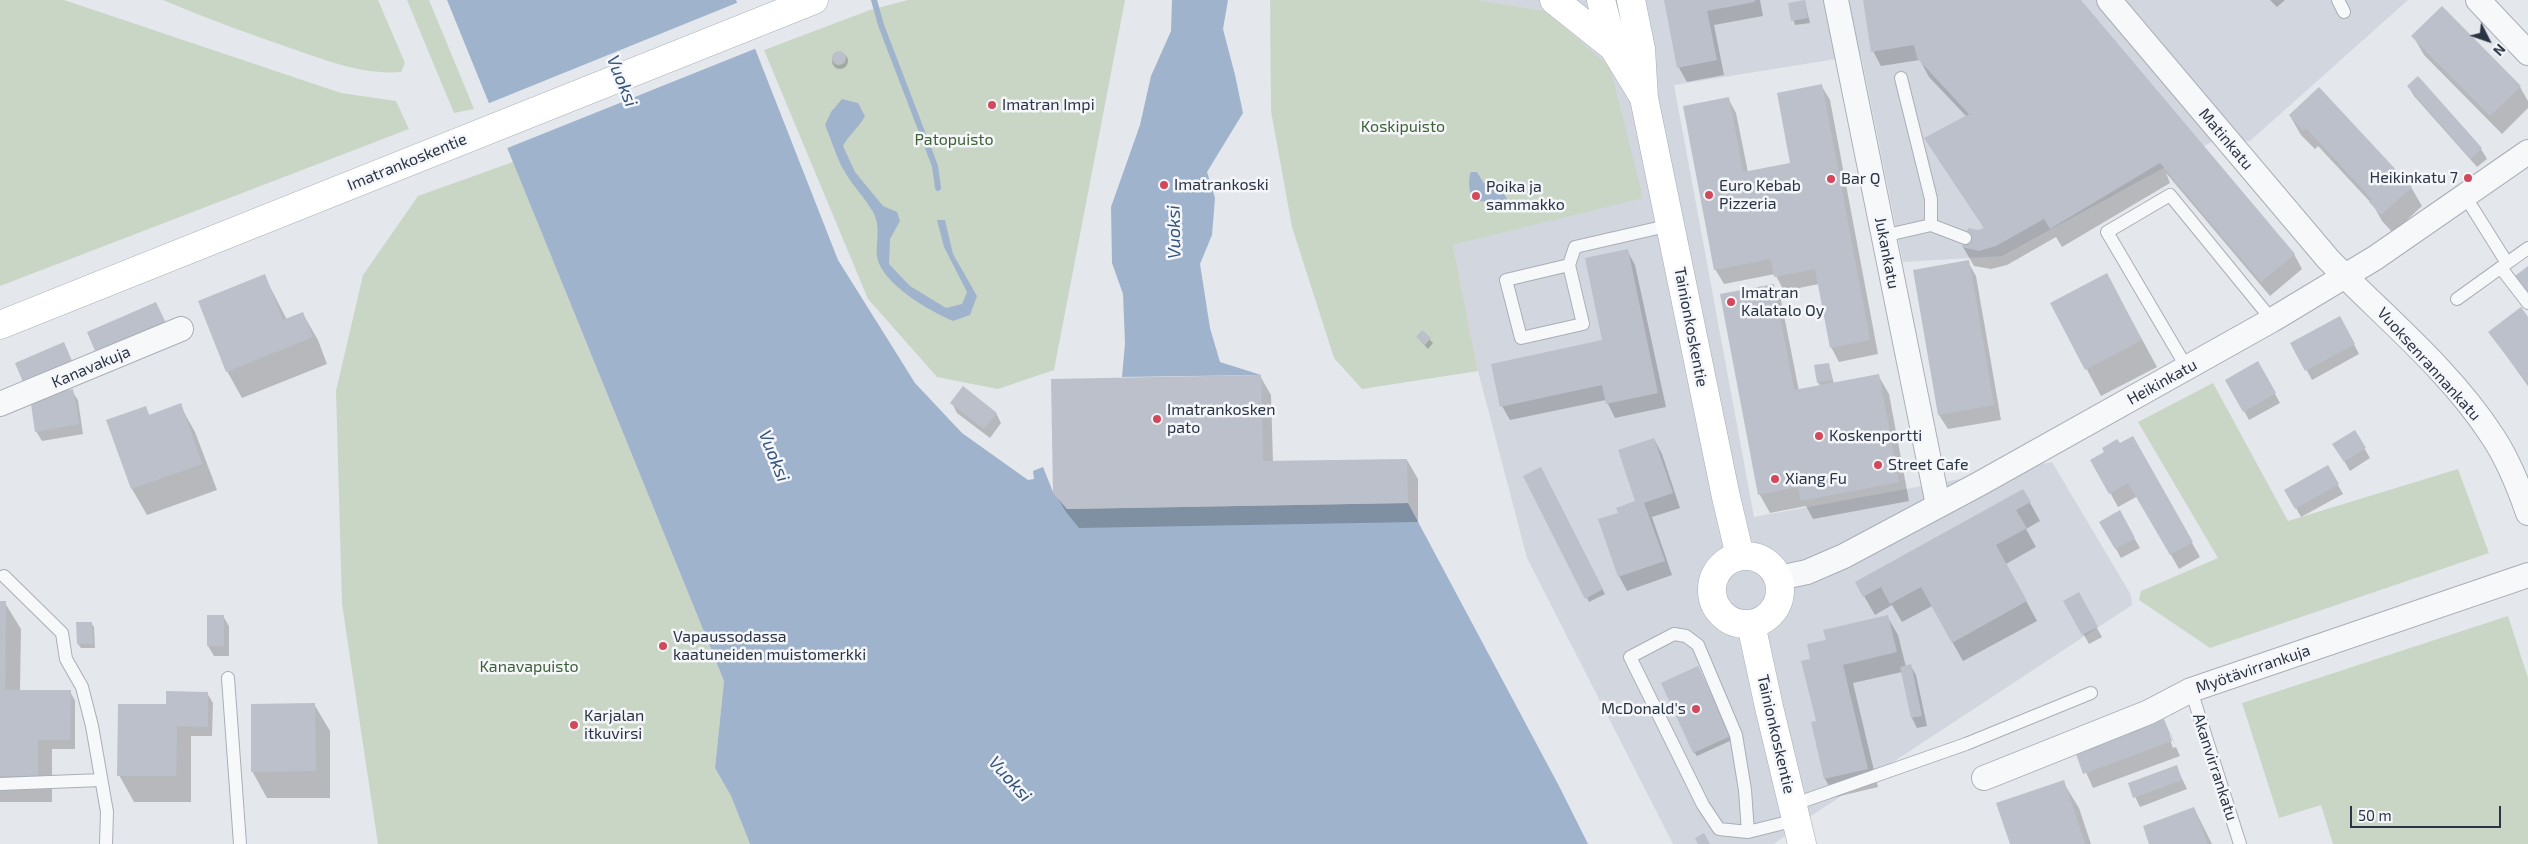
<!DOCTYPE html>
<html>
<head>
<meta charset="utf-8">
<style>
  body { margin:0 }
  #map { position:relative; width:2528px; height:844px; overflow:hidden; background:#e4e7ec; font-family:"Exo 2",sans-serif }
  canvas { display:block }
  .north { position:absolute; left:2463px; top:15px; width:50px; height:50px; -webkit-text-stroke:4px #f4f6f9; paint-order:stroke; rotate:131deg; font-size:14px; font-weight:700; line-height:20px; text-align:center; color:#2b3445 }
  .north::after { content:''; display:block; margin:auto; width:18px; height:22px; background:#2b3445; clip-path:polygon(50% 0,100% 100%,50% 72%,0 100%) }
  .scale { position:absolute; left:2350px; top:806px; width:151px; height:22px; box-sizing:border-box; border:2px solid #2b3445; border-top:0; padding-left:6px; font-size:15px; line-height:18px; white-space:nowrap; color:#2b3445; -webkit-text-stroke:4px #f4f6f9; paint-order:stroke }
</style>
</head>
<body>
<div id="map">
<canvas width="2528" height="844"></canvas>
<div class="north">N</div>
<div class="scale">50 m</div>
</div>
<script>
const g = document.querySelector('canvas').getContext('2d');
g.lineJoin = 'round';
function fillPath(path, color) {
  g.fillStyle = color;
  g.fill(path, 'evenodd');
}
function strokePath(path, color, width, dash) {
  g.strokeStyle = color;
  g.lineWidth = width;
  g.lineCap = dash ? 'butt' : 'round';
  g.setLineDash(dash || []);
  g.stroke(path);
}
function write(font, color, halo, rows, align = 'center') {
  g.font = font + ' "Exo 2",sans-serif';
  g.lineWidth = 5;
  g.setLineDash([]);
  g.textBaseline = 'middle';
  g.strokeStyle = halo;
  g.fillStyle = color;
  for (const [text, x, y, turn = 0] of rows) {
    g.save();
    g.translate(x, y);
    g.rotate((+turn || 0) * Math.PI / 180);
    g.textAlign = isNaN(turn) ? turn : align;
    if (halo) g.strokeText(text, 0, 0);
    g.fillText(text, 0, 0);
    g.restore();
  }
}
fillPath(new Path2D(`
  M1478,0H2408L2250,141L2217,139L2002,256L1903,262L1861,55L1674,85L1754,517L2052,462L2131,595L2132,605L1811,816L1774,844H1673L1527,558L1478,371L1453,245L1643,197L1546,11Z`), '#d2d6de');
fillPath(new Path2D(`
  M0,0H64L341,93L396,101L409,129L0,286Z
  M163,0H378L405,63L401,72C363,75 328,61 293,49C249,34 206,18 163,0Z
  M407,0H429L474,109L454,113Z
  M908,0H1125L1054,370L998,389L937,377L868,299L764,50L870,10Z
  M1270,0H1478L1546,11L1610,67L1643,198L1453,245L1478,371L1362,389L1334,358L1292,227L1271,111Z
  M513,162L724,681L715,768L731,796L750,844H378L342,604L336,391L363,275L418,196Z
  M2213,383L2288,521L2458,469L2489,553L2210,648L2139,600L2141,591L2218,558L2138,422Z
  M2508,616L2528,678V844H2333L2321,805L2279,818L2242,703Z`), '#c9d6c5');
fillPath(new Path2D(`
  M447,0H736L838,260L915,383L962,433L1028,480L1034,479L1033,471L1043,467L1053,492L1067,509L1408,503L1559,786L1588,844H750L731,796L715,768L724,681Z
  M1172,0H1228L1223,29L1235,75L1243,113L1207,172L1215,198L1212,235L1200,264L1210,328L1220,362L1261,375L1122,377L1125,343L1123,294L1112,263L1111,207L1140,125L1151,76L1171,31Z
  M842,99L858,103L865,116C859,128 849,134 843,146L855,172L883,206L897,212L900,221L890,239L889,264L910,286L946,308L962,304L967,292L944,247L937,220H945L953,254L977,296L970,315L953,321C930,311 881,284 877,256C876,239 881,227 873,212C865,198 854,187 846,174C837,160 832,141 825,125L831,112Z
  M1471,172H1477L1483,182L1491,188L1504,194L1507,199L1500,210L1493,209L1488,203C1484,200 1480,202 1476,201C1468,197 1468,177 1471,172Z`), '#9fb4cc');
fillPath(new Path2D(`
  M739,2L757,48L505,149L487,104Z`), '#e4e7ec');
fillPath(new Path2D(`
  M1666,0H1760L1763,16L1714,25L1724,75L1687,82L1679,68Z
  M1864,0H2079L2294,254L2302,269L2270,296L2166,173L2170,183L2062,247L2056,237L2007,265L1991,269L1974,266L1963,247L1978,231L1985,229L1937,157L1966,116L1929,77L1920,60L1881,66L1873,51Z
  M2270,0H2285L2277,7Z
  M1805,2L1810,23L1795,25L1789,4Z
  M2413,36L2520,87L2528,101V108L2502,134L2424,55Z
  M832 61a8 8 0 1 1 16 0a8 8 0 1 1-16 0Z
  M2418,78L2481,149L2487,159L2477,167L2414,96L2408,86Z
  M1821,85L1830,100L1878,354L1839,362L1831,347L1819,284L1784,291L1775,274L1724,284L1715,269L1728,98L1736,113L1748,172L1792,164Z
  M2290,116L2411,187L2422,206L2393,233L2382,221L2373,205L2318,146L2315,149L2301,135Z
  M1627,250L1635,265L1666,407L1615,418L1606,400L1510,420L1502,406L1604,341Z
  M1968,262L1976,276L2001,420L1948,429L1939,415L1914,271Z
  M264,275L287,320L303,314L318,340L327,364L242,398L227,371Z
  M2107,275L2157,367L2101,396L2052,304Z
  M1773,285L1781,300L1799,391L1820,386L1818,382L1829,364L1834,384L1878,375L1889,394L1909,501L1813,519L1806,506L1770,513L1760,495Z
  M161,313L169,331L101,360L88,333Z
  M2528,319V386L2490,333Z
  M2345,327L2359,354L2312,380L2292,343Z
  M1422,332L1433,343L1428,349L1417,337Z
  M2258,363L2280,403L2249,420L2227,380Z
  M1260,376L1271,395L1273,462L1407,460L1418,479V522L1079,528L1066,512L1054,492Z
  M72,391L78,400L83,434L42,441L36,431Z
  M952,403L996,413L1001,423L990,438L957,413Z
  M180,405L195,432L217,490L147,515L132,489L108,421L145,408L150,416Z
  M2354,431L2370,458L2350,471L2334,444Z
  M2132,437L2200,557L2179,569L2138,496L2118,507L2092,460Z
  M1654,439L1662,454L1680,508L1652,517L1672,575L1627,591L1619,576V513L1637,502Z
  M2328,467L2343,494L2301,517L2286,490Z
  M1543,473L1605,594L1589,602L1587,598Z
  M2023,490L2040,521L2026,529L2036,547L2006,564L2037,621L1963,661L1932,606L1902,622L1892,605L1875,615L1864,596Z
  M2119,512L2140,548L2121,558L2101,522Z
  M2078,594L2102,637L2089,644L2065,601Z
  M0,603H5L21,629L20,691H70L75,701V749H52V802H0Z
  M208,616H223L229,626V656H214L208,646Z
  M1887,616L1898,635L1906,667L1910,665L1916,675L1927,726L1917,728L1912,718L1902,672L1853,683L1878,787L1836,797L1825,779L1812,660L1827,641Z
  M77,623H91L94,627L95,648H81L78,644Z
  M1700,672L1732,740L1697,756L1694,752Z
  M207,693L213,703L212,736H191V802H134L119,775L168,706Z
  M314,704L330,731V798H267L252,771Z
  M2164,720L2180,756L2093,788L2077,752ZM2168,734H2171L2176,747L2173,748Z
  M2176,766L2187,789L2140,807L2129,784Z
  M2063,782L2079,808L2091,844H2011Z
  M2194,808L2212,844H2151Z`), '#0003');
strokePath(new Path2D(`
  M874,0L881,25L935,166L938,188`), '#9fb4cc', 6);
fillPath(new Path2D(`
  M1664,0H1755V2L1707,11L1717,60L1677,68Z
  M1805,0L1808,18L1791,21L1788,3Z
  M1863,0H2081L2295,254L2261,282L2160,163L2050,229L2044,219L1996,246L1979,251L1962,247L1968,228L1978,230L1984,228L1924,138L1969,114L1917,58L1914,45L1871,52Z
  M2442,6L2521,86L2490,116L2411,36Z
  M832 58a7 7 0 1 1 14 0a7 7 0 1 1-14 0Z
  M2418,76L2482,148L2471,159L2407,86Z
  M1822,84L1870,340L1830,348L1815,269L1774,277L1771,259L1714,270L1683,106L1729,97L1743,172L1790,163L1777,93Z
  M2319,87L2412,187L2381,215L2369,202L2372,199L2306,128L2303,131L2289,115Z
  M1628,249L1658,393L1606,404L1602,385L1500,407L1491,364L1602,340L1585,258Z
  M1969,260L1994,405L1938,415L1913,270Z
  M2528,266V292L2515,276Z
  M2107,273L2142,340L2085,370L2050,303Z
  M265,274L283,320L303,312L313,337L226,372L198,301Z
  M1774,284L1794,390L1879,374L1899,482L1801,501L1798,487L1758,495L1720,294Z
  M156,302L165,321L95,351L87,332Z
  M2521,307L2528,317V384L2488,332Z
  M2340,316L2355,344L2305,371L2290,343Z
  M1422,330L1431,338L1425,345L1416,337Z
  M64,342L72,361L23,382L15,363Z
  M2258,361L2276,393L2243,412L2225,380Z
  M1829,363L1832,380L1817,383L1814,365Z
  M1261,375L1263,461L1407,459L1408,503L1067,509L1053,493L1051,379Z
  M963,386L997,413L984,429L950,403Z
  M73,389L79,424L35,432L30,397Z
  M181,403L202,464L131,489L106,420L146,406L149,415Z
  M2355,430L2366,448L2344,462L2332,444Z
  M2133,436L2193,542L2170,555L2128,483L2109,494L2090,460L2104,452L2102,448L2117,439L2120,443Z
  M1654,438L1673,493L1644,503L1665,561L1618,577L1598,519L1618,513L1616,508L1635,501L1618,450Z
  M2328,465L2339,484L2295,509L2284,490Z
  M1541,467L1603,589L1585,599L1523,476Z
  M2023,489L2031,502L2016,510L2027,528L1996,545L2027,601L1952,643L1921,587L1890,604L1881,587L1863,597L1855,582Z
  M2120,510L2135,538L2115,549L2099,522Z
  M2079,592L2098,627L2082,635L2063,601Z
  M0,601H6L5,690H71L70,740H38V776H0Z
  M207,615H224V646H207Z
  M1888,615L1897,652L1843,665L1868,769L1824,779L1811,722L1816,721L1801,661L1810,659L1807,644L1826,640L1823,630Z
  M76,622H92L93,644H77Z
  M1911,664L1922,716L1911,718L1900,667Z
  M1698,666L1731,736L1693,753L1661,683Z
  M166,691L208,692V727L177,726L176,776H117L118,704H166Z
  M315,703L316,771L251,772V704Z
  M2164,719L2172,741L2083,774L2075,751Z
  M2177,765L2182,780L2133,798L2128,783Z
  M2064,780L2085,844H2010L1996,803Z
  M2194,807L2208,844H2149L2143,826Z
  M1704,833L1710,844H1698L1695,838Z`), '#bbc0ca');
const lane = new Path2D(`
  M2338,0L2344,12
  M1901,78L1931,199V225
  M2465,196L2507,263
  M1883,236L1931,225L1965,238
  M1569,265L1583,324L1521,338L1506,280L1569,265L1575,247L1671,225
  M2501,268L2528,303
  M2457,299L2528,248
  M2187,368L2107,232L2170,195L2272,320
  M4,576L62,633L66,659L82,687L92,726L107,812L106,844
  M228,678L240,844
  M2191,690L2240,844
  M0,784L101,780
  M1792,805L1966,744L2091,693
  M1748,832L1745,790L1736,735L1698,645L1686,636L1674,634L1630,657L1703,805L1719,829L1748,832L1796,820`);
const street = new Path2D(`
  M1836,0L1938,505
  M2109,0L2328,259C2383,316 2450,370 2493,437C2509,461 2519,487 2528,513
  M2478,0L2528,53
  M0,404L181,329
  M1779,578L1807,572L1844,556L1979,484L2272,320L2375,258L2528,152
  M1984,778L2149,712L2191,690L2528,575`);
const secondary = new Path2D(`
  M1554,0L1613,47
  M1601,0L1613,47L1643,96
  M1631,0L1641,49L1644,98L1726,497L1740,556
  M0,325L814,0
  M1712 590a34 34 0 1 1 68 0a34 34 0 1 1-68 0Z
  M1751,624L1769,707L1802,844`);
strokePath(lane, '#a9aeb7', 14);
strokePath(street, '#a9aeb7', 26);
strokePath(secondary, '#a9aeb7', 29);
strokePath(lane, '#f7f8fa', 12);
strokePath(street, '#f7f8fa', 24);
strokePath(secondary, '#fff', 28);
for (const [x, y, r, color] of [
  [992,105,5,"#d1495b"],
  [2468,178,5,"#d1495b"],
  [1831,179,5,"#d1495b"],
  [1164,185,5,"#d1495b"],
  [1709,195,5,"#d1495b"],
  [1476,196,5,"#d1495b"],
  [1731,302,5,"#d1495b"],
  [1157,419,5,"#d1495b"],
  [1819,436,5,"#d1495b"],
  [1878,465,5,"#d1495b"],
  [1775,479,5,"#d1495b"],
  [663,646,5,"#d1495b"],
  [1696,709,5,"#d1495b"],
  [574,725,5,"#d1495b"]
]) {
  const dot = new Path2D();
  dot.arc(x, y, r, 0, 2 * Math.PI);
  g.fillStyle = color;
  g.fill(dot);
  strokePath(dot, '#f4f6f9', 2);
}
write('16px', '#2b3445', '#f4f6f9', [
  ["Imatran Impi",1002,105],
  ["Heikinkatu 7",2458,178,"right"],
  ["Bar Q",1841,179],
  ["Imatrankoski",1174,185],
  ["Euro Kebab",1719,186],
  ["Pizzeria",1719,204],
  ["Poika ja",1486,187],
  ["sammakko",1486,205],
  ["Imatran",1741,293],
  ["Kalatalo Oy",1741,311],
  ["Imatrankosken",1167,410],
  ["pato",1167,428],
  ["Koskenportti",1829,436],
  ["Street Cafe",1888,465],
  ["Xiang Fu",1785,479],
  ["Vapaussodassa",673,637],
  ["kaatuneiden muistomerkki",673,655],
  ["McDonald's",1686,709,"right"],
  ["Karjalan",584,716],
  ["itkuvirsi",584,734]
], 'left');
write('16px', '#3f6138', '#f4f6f9', [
  ["Koskipuisto",1403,127],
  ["Patopuisto",954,140],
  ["Kanavapuisto",529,667]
]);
write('16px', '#2b3445', '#f4f6f9', [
  ["Matinkatu",2226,139,50],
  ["Imatrankoskentie",407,162,-22],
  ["Jukankatu",1887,253,79],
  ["Tainionkoskentie",1691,327,79],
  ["Vuoksenrannankatu",2429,364,48],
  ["Kanavakuja",91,367,-23],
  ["Heikinkatu",2162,382,-29],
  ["Myötävirrankuja",2253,669,-19],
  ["Tainionkoskentie",1776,734,77],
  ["Akanvirrankatu",2215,767,72]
]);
write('italic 18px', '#34527a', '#f4f6f9', [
  ["Vuoksi",622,81,68],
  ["Vuoksi",1174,232,-91],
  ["Vuoksi",774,456,68],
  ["Vuoksi",1010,779,48]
]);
</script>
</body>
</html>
